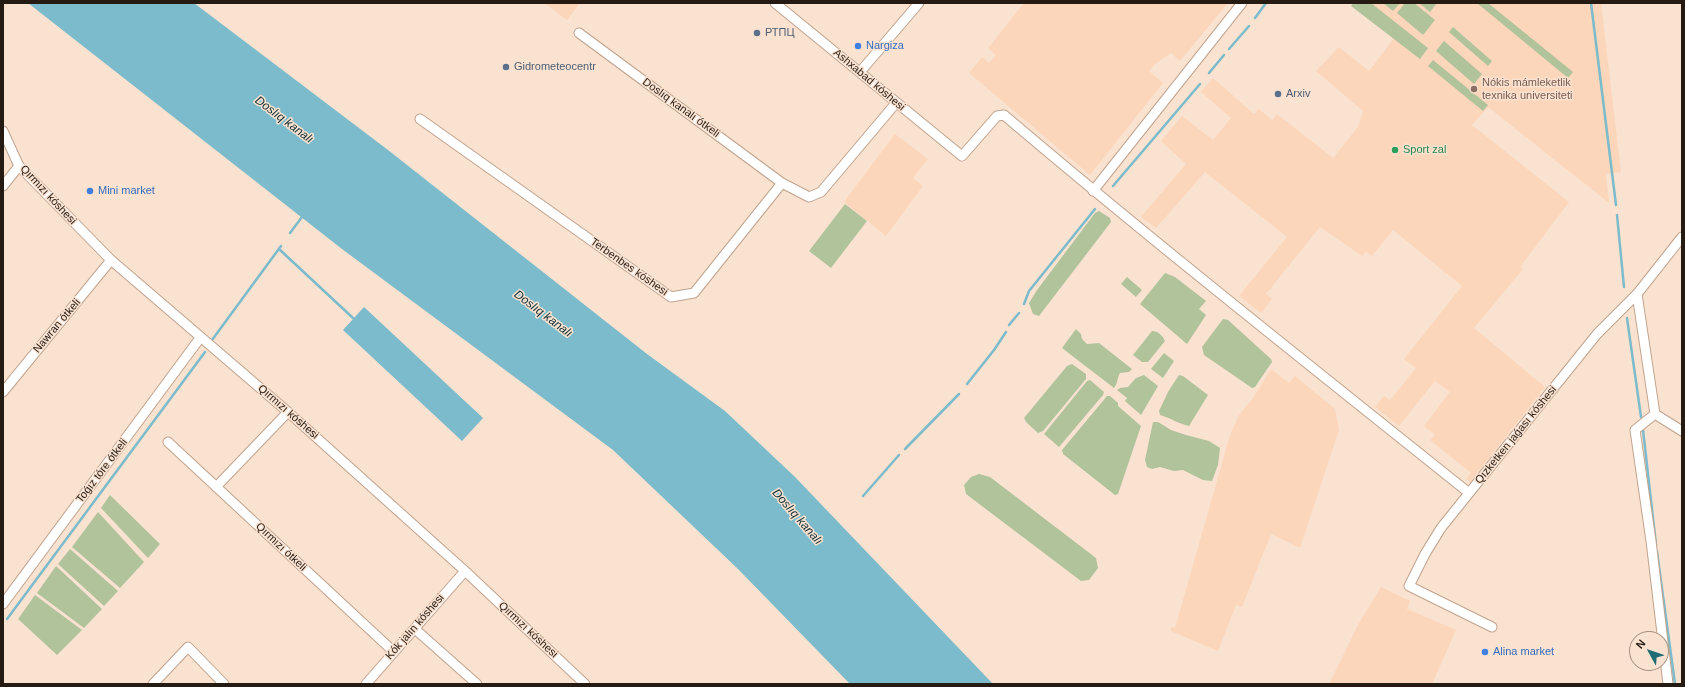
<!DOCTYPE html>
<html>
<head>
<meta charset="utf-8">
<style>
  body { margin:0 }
  #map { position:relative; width:1685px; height:687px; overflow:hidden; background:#fae2d0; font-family:Arial,sans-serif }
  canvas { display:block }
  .frame { position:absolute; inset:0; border:4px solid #261b13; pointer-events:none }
  .north { position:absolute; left:1629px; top:631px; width:40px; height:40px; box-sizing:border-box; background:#fae2d0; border:1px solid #a59284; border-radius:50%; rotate:310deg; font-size:11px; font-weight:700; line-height:16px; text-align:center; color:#261b13 }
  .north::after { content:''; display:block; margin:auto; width:14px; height:18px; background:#216b74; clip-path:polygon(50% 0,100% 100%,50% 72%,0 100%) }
</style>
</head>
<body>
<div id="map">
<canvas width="1685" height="687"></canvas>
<div class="frame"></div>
<div class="north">N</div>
</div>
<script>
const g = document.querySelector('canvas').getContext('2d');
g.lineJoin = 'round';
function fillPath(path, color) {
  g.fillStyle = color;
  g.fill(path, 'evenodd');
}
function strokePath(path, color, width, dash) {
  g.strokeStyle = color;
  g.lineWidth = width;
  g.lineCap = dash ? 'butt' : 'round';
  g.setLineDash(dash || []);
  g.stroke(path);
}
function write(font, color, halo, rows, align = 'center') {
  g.font = font + ' Arial,sans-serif';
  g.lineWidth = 3;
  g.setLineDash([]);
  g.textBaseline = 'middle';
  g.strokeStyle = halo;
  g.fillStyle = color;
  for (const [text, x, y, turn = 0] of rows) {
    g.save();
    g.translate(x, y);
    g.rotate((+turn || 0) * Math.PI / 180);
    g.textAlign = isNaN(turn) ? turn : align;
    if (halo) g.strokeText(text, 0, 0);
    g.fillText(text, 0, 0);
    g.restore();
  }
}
fillPath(new Path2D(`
  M544,3H580L567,20Z
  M1024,3H1228L1180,61L1171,53L1155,64L1149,71L1163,83L1090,175L969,73L982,57L989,63L996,55L988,48Z
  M1368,3H1601L1621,172L1606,174L1609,203L1488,107L1472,125L1569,202L1520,267L1523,269L1474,328L1545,387L1470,482L1466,479L1471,473L1430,440L1435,435L1424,426L1450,392L1435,381L1399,426L1375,407L1384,396L1390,400L1416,368L1404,359L1462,286L1393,230L1372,256L1366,251L1362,256L1320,227L1266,294L1272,299L1261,313L1239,296L1287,237L1205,172L1156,228L1141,217L1186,164L1161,141L1182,116L1213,140L1231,118L1201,92L1213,78L1254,114L1259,109L1272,120L1277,114L1333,158L1358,127L1363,111L1316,71L1339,47L1369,71L1401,29Z
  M895,134L928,159L913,178L923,186L886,236L844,202Z
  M1271,369L1289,383L1295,376L1335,409L1339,430L1300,548L1271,534L1242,607L1236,605L1218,651L1171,631V627L1175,628L1230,435L1239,415L1253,398Z
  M1381,587L1410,601L1407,609L1456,630L1432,684H1329L1359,623Z`), '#fbd6bb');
fillPath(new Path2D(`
  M1353,3H1371L1428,48L1420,59L1351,6Z
  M1383,3H1400L1393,11Z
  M1405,3H1414L1435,20L1423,35L1397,13Z
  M1419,3H1437L1430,12Z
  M1477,3H1488L1573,72L1568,78Z
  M1453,27L1492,61L1488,66L1449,32Z
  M1444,41L1482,74L1474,84L1436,51Z
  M1433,60L1488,105L1483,111L1428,66Z
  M845,204L867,221L831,268L809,251Z
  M1099,211L1110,218L1111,222L1039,316L1033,314L1029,303L1037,290L1095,213Z
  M1165,273L1175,277L1206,301L1199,309L1206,315L1187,344L1140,304Z
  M1127,277L1142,290L1136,297L1121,284Z
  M1223,319L1228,320L1271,359L1272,362L1255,387L1252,388L1204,355L1202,347Z
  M1076,329L1081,334L1082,339L1087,344L1099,343L1132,369L1129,372L1120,373C1117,378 1118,383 1114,388L1062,348Z
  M1152,331C1158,331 1163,336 1165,341L1148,362H1142L1133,355Z
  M1164,353L1174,361L1163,378L1151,369Z
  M1072,364L1086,374V379L1043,431L1038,433L1026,422L1024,418L1067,366Z
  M1144,375L1158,386L1141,415L1125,401L1127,398L1117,390L1120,388L1128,387L1136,378Z
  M1179,375L1183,376L1208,395L1189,426C1179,424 1171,418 1160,415L1159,411L1168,392Z
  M1090,380L1104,392L1103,395L1059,447L1044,434L1087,381Z
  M1107,396H1110L1118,403V406L1141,426L1118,494L1115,495L1063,454L1062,450Z
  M1153,422H1158L1171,430L1186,435L1209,441L1220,448L1218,465L1212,481L1203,480L1183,470L1174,471L1160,467L1152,469L1147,467L1145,460Z
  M979,474L990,477L1096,558L1098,568L1089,580L1081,581L966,494L964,485L971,477Z
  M110,495L160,544L148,558L101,508Z
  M98,512L144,562L120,588L72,547Z
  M70,549L118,591L104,606L58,564Z
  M56,566L102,609L84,628L37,593Z
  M35,595L82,630L57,655L18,619Z`), '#b0c39b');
fillPath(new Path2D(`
  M28,3H194L388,150L647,354L725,411L795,477L993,684H850L738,569L613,450L342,249Z
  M364,307L483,418L462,441L343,330Z`), '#7cbbcb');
strokePath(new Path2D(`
  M1591,3L1616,205
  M1255,18L1266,3
  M1229,49L1249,26
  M1209,73L1224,55
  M1113,186L1200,84
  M1617,215L1624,287
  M290,233L302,217
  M279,249L353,318
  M1024,304L1029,291L1095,209
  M1627,318L1641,417
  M1009,325L1019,313
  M212,340L281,246
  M967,384L994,350L1006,332
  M1643,430L1656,545
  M905,449L959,394
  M863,496L899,455
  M1657,552L1675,684
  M7,619L205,352`), '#7cbbcb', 2.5);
const minor = new Path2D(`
  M775,3L962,156L997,116L1004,115C1156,244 1313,368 1469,493
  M579,33L782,183
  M860,72L919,3
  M420,119L671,297L694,293L782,183L809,197L821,192L896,103
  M3,131L19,166L111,260L288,412L465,571L585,684
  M3,186L19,166
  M1093,191L1242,3
  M1637,294L1655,414
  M3,392L111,260
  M1655,414L1635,430L1651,541L1668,684
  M1655,414L1682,431
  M168,442L394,652
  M216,487L288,412
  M3,604L200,338
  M1492,627L1409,586L1425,554L1441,528L1597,334L1637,294L1682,237
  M415,629L477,684
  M153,684L188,647L224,684
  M366,684L465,571`);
strokePath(minor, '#c0a38e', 11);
strokePath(minor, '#fff', 9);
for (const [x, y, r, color] of [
  [757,33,4,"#5c6f8a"],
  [858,46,4,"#3f7fe0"],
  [506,67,4,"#5c6f8a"],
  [1474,89,4,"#8d6e63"],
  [1278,94,4,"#5c6f8a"],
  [1395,150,4,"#2e9e5b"],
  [90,191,4,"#3f7fe0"],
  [1485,652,4,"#3f7fe0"]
]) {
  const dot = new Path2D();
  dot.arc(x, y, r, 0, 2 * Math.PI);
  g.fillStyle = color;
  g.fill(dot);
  strokePath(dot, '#fae2d0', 1.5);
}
write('11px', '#4e5e75', '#fae2d0', [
  ["РТПЦ",765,33],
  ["Gidrometeocentr",514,67],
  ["Arxiv",1286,94]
], 'left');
write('11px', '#366cbe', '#fae2d0', [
  ["Nargiza",866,46],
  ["Mini market",98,191],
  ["Alina market",1493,652]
], 'left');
write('11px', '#261b13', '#fae2d0', [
  ["Ashxabad kóshesi",869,80,40],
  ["Doslıq kanalı ótkeli",681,108,36],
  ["Qırmızı kóshesi",48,195,47],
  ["Terbenbes kóshesi",629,267,35],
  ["Nawran ótkeli",57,326,-50],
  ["Qırmızı kóshesi",288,412,41],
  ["Qızketken jaǵası kóshesi",1516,435,-51],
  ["Toǵız tóre ótkeli",102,471,-53],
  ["Qırmızı ótkeli",281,547,43],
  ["Kók jalın kóshesi",415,627,-49],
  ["Qırmızı kóshesi",528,630,43]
]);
write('11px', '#785e54', '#fae2d0', [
  ["Nókis mámleketlik",1482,83],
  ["texnika universiteti",1482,96]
], 'left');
write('11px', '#27864d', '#fae2d0', [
  ["Sport zal",1403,150]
], 'left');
write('italic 12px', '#102f37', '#fae2d0', [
  ["Doslıq kanalı",284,120,37],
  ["Doslıq kanalı",543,314,37],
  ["Doslıq kanalı",797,517,49]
]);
</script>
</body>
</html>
